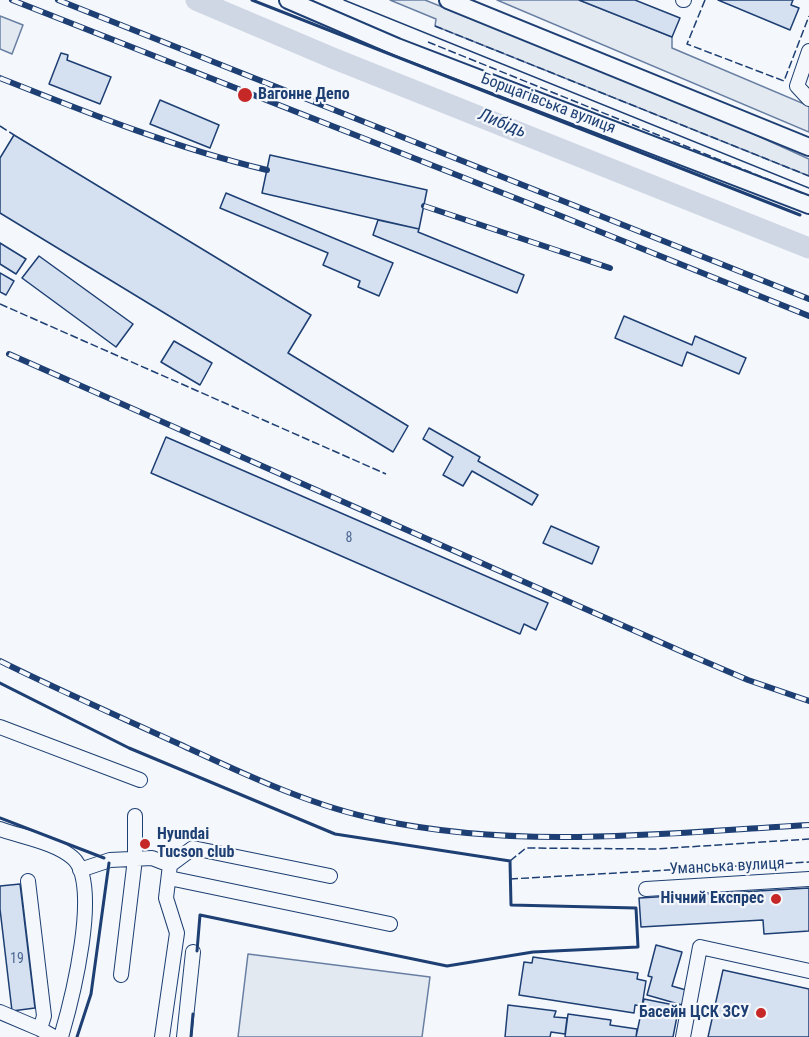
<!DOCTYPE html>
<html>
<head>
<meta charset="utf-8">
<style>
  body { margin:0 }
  canvas { display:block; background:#f4f7fb }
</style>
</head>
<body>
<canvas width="809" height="1037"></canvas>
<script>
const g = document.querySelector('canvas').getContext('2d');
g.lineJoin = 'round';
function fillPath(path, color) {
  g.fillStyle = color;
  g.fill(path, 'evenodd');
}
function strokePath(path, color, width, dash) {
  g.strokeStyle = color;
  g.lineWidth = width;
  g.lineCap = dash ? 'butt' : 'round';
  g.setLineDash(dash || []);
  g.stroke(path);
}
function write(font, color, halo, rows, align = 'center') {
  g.font = font + ' "Roboto Condensed",sans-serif';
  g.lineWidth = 4.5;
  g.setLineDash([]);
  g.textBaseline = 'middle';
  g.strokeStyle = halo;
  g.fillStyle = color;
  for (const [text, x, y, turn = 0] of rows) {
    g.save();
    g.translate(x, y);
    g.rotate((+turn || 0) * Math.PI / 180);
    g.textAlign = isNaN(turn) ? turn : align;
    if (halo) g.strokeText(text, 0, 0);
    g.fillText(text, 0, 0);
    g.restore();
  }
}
const green = new Path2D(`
  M390,0H425L718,118L809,159V176L435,26L436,19Z
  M497,0H579L672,37V48L809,106V132Z
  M0,16L23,25L12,54L0,49Z
  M248,954L430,977L422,1037H238Z`);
fillPath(green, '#e3e9f0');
strokePath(green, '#687fa3', 1.5);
strokePath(new Path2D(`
  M196,0L335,59L809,248`), '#cfd7e4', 21);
const building = new Path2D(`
  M579,0H635L680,18L672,37Z
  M718,0H793L791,5L799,8L790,30Z
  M61,53L68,55L67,60L111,77L100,104L49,84Z
  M160,100L219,125L210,148L150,124Z
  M14,135L311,315L288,353L408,426L393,452L0,213V158Z
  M270,155L427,190L419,229L262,193Z
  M226,193L393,263L379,296L358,287L360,281L323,265L328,253L220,208Z
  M378,220L419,229L418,232L524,275L517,293L373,235Z
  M0,243L26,259L16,274L0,264Z
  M39,256L133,324L116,347L22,278Z
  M0,273L14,281L6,295L0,292Z
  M624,316L692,345L695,336L746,358L739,374L687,352L682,366L615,338Z
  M174,341L212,363L200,385L161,362Z
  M429,428L480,457L478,461L538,495L532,505L472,471L463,486L443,475L453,457L423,439Z
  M166,437L548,603L536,630L524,624L520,634L151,473Z
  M551,526L599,547L592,564L543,543Z
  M20,884L35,1008L12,1011L0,909V886Z
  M809,888V931L764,934L763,920L641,927L639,898Z
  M656,945L682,952L672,986L686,990L682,1005L647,995L652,977L648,976Z
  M533,957L638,973L637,979L646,981L642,1006L635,1005L634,1013L519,995L524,962L532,963Z
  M723,970L809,989V1037H708Z
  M644,999L679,1006L673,1037H636Z
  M508,1005L556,1011L554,1017L567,1018L565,1034L551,1032L550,1037H505Z
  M568,1014L611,1020L610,1025L637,1029L636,1037H565Z`);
fillPath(building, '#d5e0f0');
strokePath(building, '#1d3f73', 1.5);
const minor = new Path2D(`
  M683,0H684
  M809,51L797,86L809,99
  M0,727L140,780
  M0,829C22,837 55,842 73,858C102,884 71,1003 61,1037
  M80,870L110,860L152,858L170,865
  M169,878L390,924
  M28,881L44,1016L40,1029L54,1037
  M646,889L809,879
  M121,975L135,859V816
  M0,1012L40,1029
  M162,1037L177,933L166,898L170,865L193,848L330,876
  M184,1037L193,952
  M683,1037L700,947L809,971`);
const major = new Path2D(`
  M288,0L397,47L809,205
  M448,0L809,147`);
strokePath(minor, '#1d3f73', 16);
strokePath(major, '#1d3f73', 20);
strokePath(minor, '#f4f7fb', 14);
strokePath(major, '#f4f7fb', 16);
strokePath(new Path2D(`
  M344,0L809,188`), '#1d3f73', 1.5);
const rail = new Path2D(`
  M12,0L561,216L809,316
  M58,0L809,299
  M0,78C88,113 175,148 267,170
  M424,206L610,268
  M9,354L685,653L748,680L809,701
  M0,661C58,690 118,716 177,743C242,773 310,806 380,820C521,850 666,833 809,825`);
strokePath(rail, '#1d3f73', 6);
strokePath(rail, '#f4f7fb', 4, [11]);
strokePath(new Path2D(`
  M705,0L687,44L784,81L809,16
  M435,26L809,176
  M428,42L804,194
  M0,126L14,135
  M0,304L386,474
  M510,861L526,848L656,849L809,839
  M510,879L809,862`), '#1d3f73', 1.5, [8, 3]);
strokePath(new Path2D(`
  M252,0L800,215
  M0,683L129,748L335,834L510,861L511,905L636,908L638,947L533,952L447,966L200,915L197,951
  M0,818L104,858
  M77,1037L91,994L109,863
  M191,1037L193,1014`), '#1d3f73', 3);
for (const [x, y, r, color] of [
  [245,95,8,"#c62828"],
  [145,844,6,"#c62828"],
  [776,899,6,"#c62828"],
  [761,1013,6,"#c62828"]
]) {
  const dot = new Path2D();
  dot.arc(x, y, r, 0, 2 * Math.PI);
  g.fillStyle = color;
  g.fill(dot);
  strokePath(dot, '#f4f7fb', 2);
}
write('14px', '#4b6792', null, [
  ["8",349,538],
  ["19",17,959]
]);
write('bold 16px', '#1d3f73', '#f4f7fb', [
  ["Вагонне Депо",258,95],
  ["Hyundai",157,835],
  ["Tucson club",157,853],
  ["Нічний Експрес",764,899,"right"],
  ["Басейн ЦСК ЗСУ",749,1013,"right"]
], 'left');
write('16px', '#1d3f73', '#f4f7fb', [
  ["Борщагівська вулиця",548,104,21],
  ["Уманська вулиця",727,867,-3]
]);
write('italic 18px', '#1d3f73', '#f4f7fb', [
  ["Либідь",502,124,22]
]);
</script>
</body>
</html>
